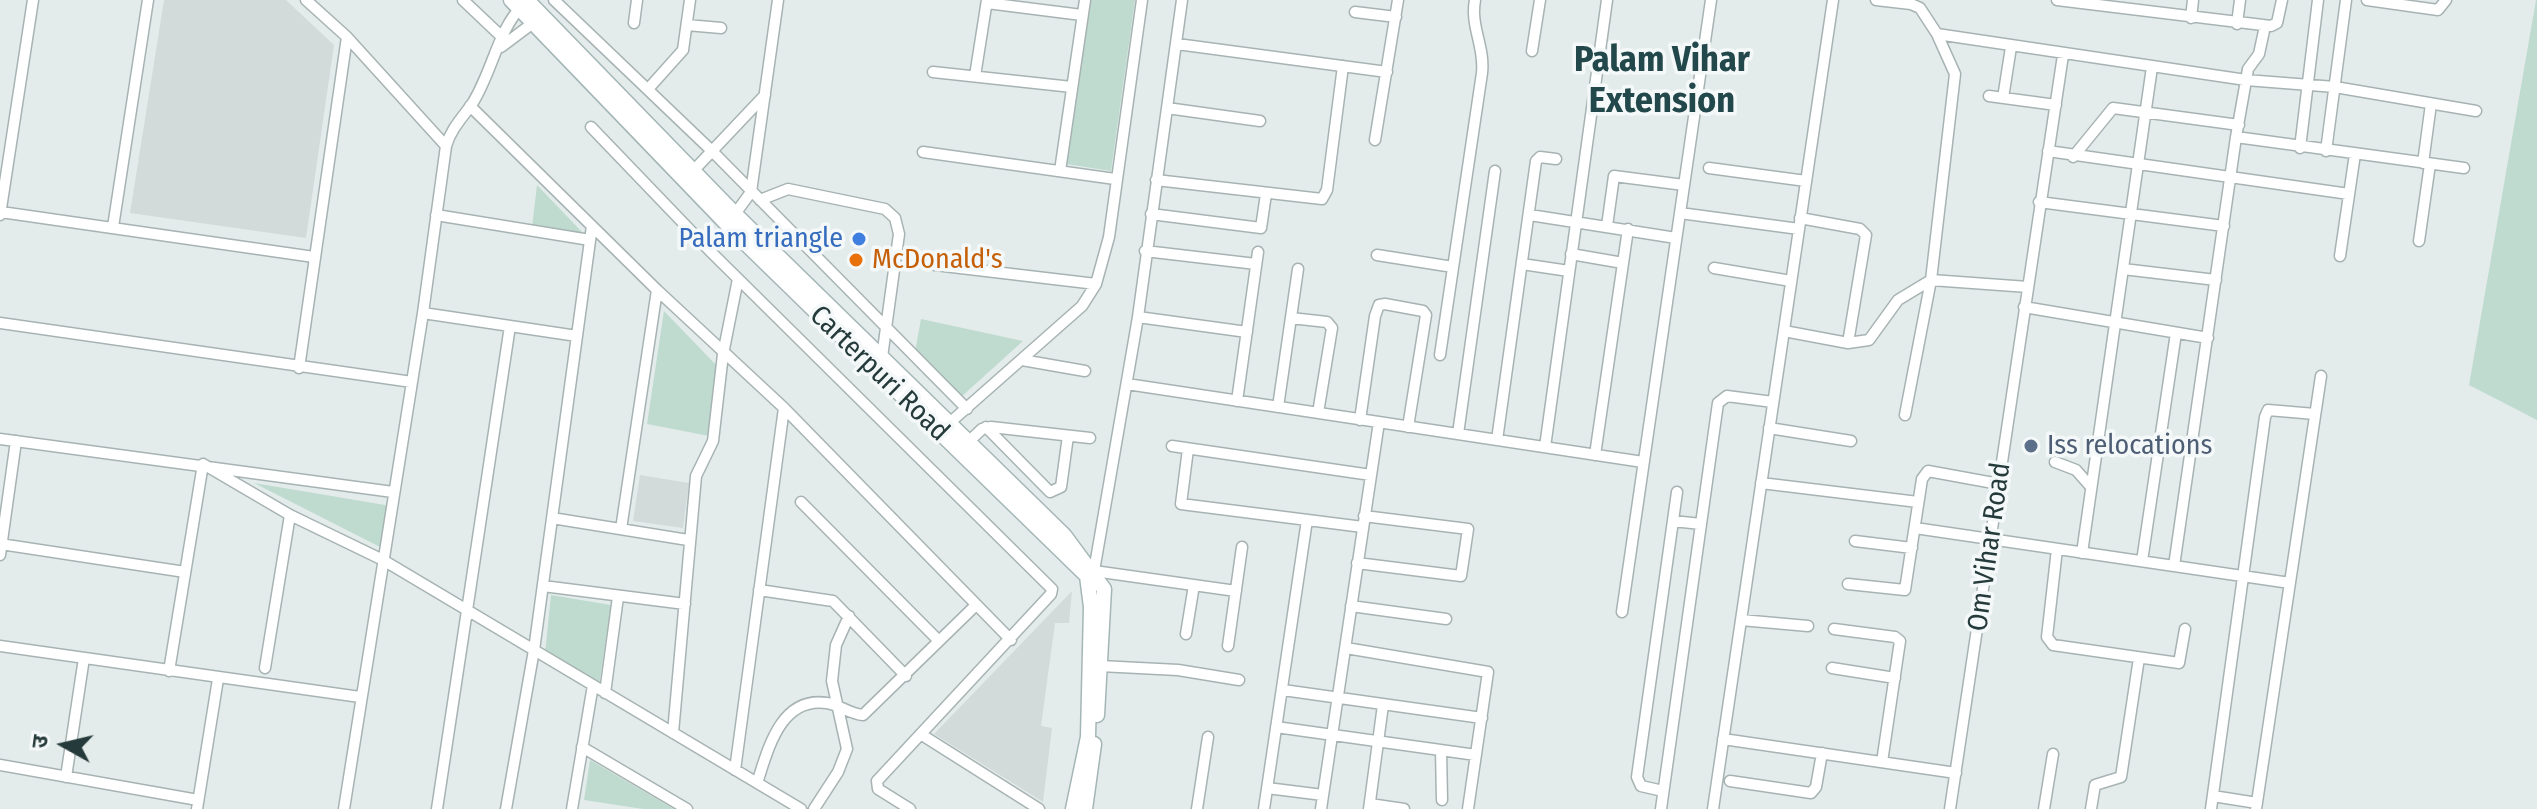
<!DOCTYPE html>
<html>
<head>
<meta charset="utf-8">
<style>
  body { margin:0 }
  #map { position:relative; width:2537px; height:809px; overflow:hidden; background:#e4eceb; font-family:"Fira Sans Condensed","Noto Sans Devanagari",sans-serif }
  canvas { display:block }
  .north { position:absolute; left:24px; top:705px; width:80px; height:80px; -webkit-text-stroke:6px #f4f8f8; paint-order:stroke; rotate:278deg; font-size:22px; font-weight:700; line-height:32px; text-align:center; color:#253a3b }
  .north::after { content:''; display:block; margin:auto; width:28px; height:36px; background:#253a3b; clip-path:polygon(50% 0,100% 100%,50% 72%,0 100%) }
</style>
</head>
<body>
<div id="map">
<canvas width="2537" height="809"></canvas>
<div class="north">उ</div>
</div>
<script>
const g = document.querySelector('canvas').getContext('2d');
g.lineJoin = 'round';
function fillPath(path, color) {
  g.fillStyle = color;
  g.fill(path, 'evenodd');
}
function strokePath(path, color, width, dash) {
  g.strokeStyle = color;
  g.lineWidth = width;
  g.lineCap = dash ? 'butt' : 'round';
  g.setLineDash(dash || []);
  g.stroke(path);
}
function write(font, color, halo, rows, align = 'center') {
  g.font = font + ' "Fira Sans Condensed",sans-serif';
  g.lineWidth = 7;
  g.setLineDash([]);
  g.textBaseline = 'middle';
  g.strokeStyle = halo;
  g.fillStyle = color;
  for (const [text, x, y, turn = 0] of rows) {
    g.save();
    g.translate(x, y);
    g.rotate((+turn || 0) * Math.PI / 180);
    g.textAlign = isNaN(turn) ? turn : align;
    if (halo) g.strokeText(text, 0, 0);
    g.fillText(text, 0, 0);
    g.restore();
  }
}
fillPath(new Path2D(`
  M164,0H286L334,45L306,238L130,213Z
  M640,475L689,483L683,528L633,521Z
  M1072,591L1069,623H1055L1041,726L1052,728L1043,802L934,734Z`), '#d2dbda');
fillPath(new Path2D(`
  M1089,0H1135L1111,171L1066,164Z
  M2536,0H2537V420L2469,385Z
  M537,185L583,233L532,227Z
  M664,311L718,367L709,436L647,424Z
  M921,319L1023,341L960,398L915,352Z
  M254,483L391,506L384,549Z
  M551,595L611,605L599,686L545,653Z
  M590,760L674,809H643L584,800Z`), '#bfdbcf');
const minor = new Path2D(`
  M306,0L347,37L446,146
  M463,0L502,37
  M554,0L712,151L967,409
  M1876,0L1911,4L1920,8L1937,34L1955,74L1931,280L1905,415
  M2057,0L2271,26L2277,23L2282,0
  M2367,0L2438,10L2446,0
  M987,3L1082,15
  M1355,12L1396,17
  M2191,18L2193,0
  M634,23L637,0
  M2237,24L2240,0
  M687,25L721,28
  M1937,34L2246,80L2335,87L2476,111
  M1177,44L1387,72
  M501,47L537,20
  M1532,51L1540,0
  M933,72L1072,87
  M975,76L987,0
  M649,88L683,50L690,0
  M1989,96L2056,105
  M2003,98L2011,47
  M470,106L657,290L784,408L1011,640
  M1167,108L1260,121
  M591,127L712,253L1052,589L1051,594L877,781L878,789L910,809
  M2236,137L2464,168
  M1375,140L1398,0
  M2300,148L2318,0
  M2048,151L2349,194
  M2326,151L2346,0
  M923,152L1115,179
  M2073,157L2113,108L2239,125
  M2423,163L2431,104
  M1709,168L1806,181
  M695,169L765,95
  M1060,171L1085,0
  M1156,180L1322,199L1327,190L1343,66
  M760,200L788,189L885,209L895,218L899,234L882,357
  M2039,202L2224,226
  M1,212L314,257
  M1680,213L1799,229
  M735,214L751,192L778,0
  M1151,214L1261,228L1266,194
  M0,215L33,0
  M436,215L590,240
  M1530,215L1676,238
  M1800,218L1860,229L1866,235L1848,343
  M1607,226L1614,176L1684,185
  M113,227L148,0
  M2419,241L2430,164
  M1145,251L1256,264
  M1571,254L1623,263
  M1377,255L1453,267
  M2340,256L2355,154
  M1522,264L1569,271
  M935,265L1096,284
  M1714,268L1791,281
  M2123,269L2216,280
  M1931,280L2028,287
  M2024,307L2208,338
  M423,313L577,336
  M1138,317L1247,332
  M1291,318L1327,322L1332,328L1318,413
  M0,323L412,382
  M1784,331L1848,343L1869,340L1898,300L1931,280
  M1440,355L1482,73C1485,46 1470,27 1475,0
  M1022,360L1085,371
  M299,368L347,37
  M1127,384L1643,462
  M1237,401L1258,252
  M1278,407L1298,269
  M1360,420L1375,316L1379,305L1385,304L1423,311L1426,315L1408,427
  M946,426L1082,306L1096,284L1109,237L1142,0
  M986,427L1050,492L1061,487L1068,436
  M1769,428L1851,441
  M1458,434L1495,171
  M0,439L393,492
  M1497,440L1536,161L1540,157L1556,159
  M964,446L982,429L991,427L1090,438
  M1172,446L1371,475
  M1545,447L1607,0
  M1188,449L1181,504L1363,527
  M1595,455L1628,229
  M2055,462L2076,470L2091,487
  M1761,483L1918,502
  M801,502L939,641
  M552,518L688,540
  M1673,521L1701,524
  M1915,528L2290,583
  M621,529L657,290
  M1855,541L1912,548
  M0,544L185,572
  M2057,549L2047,637L2053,645L2179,663L2185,629
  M2082,553L2152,67
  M0,555L16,441
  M2142,561L2176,333
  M1357,563L1461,576L1468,529L1364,516
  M2174,566L2236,137L2248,69L2259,54L2265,26
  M1094,571L1236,591
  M1088,575L1094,571L1138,317L1182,0
  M1848,584L1905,590L1922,479L1928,471L1999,484
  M543,586L685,604
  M759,590L833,601L906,676
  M1351,606L1446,619
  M1622,612L1711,0
  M1741,620L1808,626
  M1834,629L1895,637L1900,641L1882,762
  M1186,634L1194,585
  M0,646L360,697
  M1228,646L1242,547
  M1346,648L1488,672L1468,809
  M265,668L290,515
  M1832,668L1895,678
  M1094,669L1100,666L1178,670L1239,680
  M169,671L203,464L290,515L383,560L801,809
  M1283,690L1482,718
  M605,693L618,597
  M1276,727L1476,755
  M673,733L696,476L713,441L723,354L738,279
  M922,735L1039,809
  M1723,739L1956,773
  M582,747L687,809
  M1441,750L1442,800
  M0,765L198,800
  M735,770L784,408
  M66,777L84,658
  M1730,781L1811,793L1816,787L1822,753
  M757,783C768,750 780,696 827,703C840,705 850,714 863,715L975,606
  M1267,788L1323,795
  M1663,791L1641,786L1637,777L1677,492
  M2213,796L2257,803
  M1370,804L1404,809
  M197,809L218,679
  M344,809L423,313L446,146C451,129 462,118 472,104C492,73 498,29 523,5
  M437,809L510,326
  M506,809L534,650L592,226
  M572,809L593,685
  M814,809L838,772L847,749L832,681L836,645L849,616
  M1197,809L1208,737
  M1264,809L1307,520
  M1321,809L1379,422
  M1369,809L1383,705
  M1661,809L1718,403L1727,396L1773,402
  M1713,809L1833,0
  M1950,809L2063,55
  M2044,809L2053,754
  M2091,809L2095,785L2121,777L2139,658
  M2211,809L2265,417L2268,410L2315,414
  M2256,809L2321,376`);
const secondary = new Path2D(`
  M511,0L744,242L1087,576L1091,607L1088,737L1073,809
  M527,0L735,214L1064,535L1104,589L1097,715
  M1085,809L1094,744`);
strokePath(minor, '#a7b3b3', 13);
strokePath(secondary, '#a3b6b5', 17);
strokePath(minor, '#fff', 10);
strokePath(secondary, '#fff', 14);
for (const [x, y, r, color] of [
  [859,239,8,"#3f7fe0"],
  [856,260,8,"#e8710a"],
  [2031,446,8,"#5c6f8a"]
]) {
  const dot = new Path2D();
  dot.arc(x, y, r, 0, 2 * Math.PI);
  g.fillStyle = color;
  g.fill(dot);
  strokePath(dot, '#f4f8f8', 3);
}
write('28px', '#366cbe', '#f4f8f8', [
  ["Palam triangle",843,239]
], 'right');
write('28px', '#c56008', '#f4f8f8', [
  ["McDonald's",872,260]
], 'left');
write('28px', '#253a3b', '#f4f8f8', [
  ["Carterpuri Road",879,374,44],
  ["Om Vihar Road",1990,547,-82]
]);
write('28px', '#4e5e75', '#f4f8f8', [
  ["Iss relocations",2047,446]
], 'left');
write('bold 36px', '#23484b', '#f4f8f8', [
  ["Palam Vihar",1662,61],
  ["Extension",1662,102]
]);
</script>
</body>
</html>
